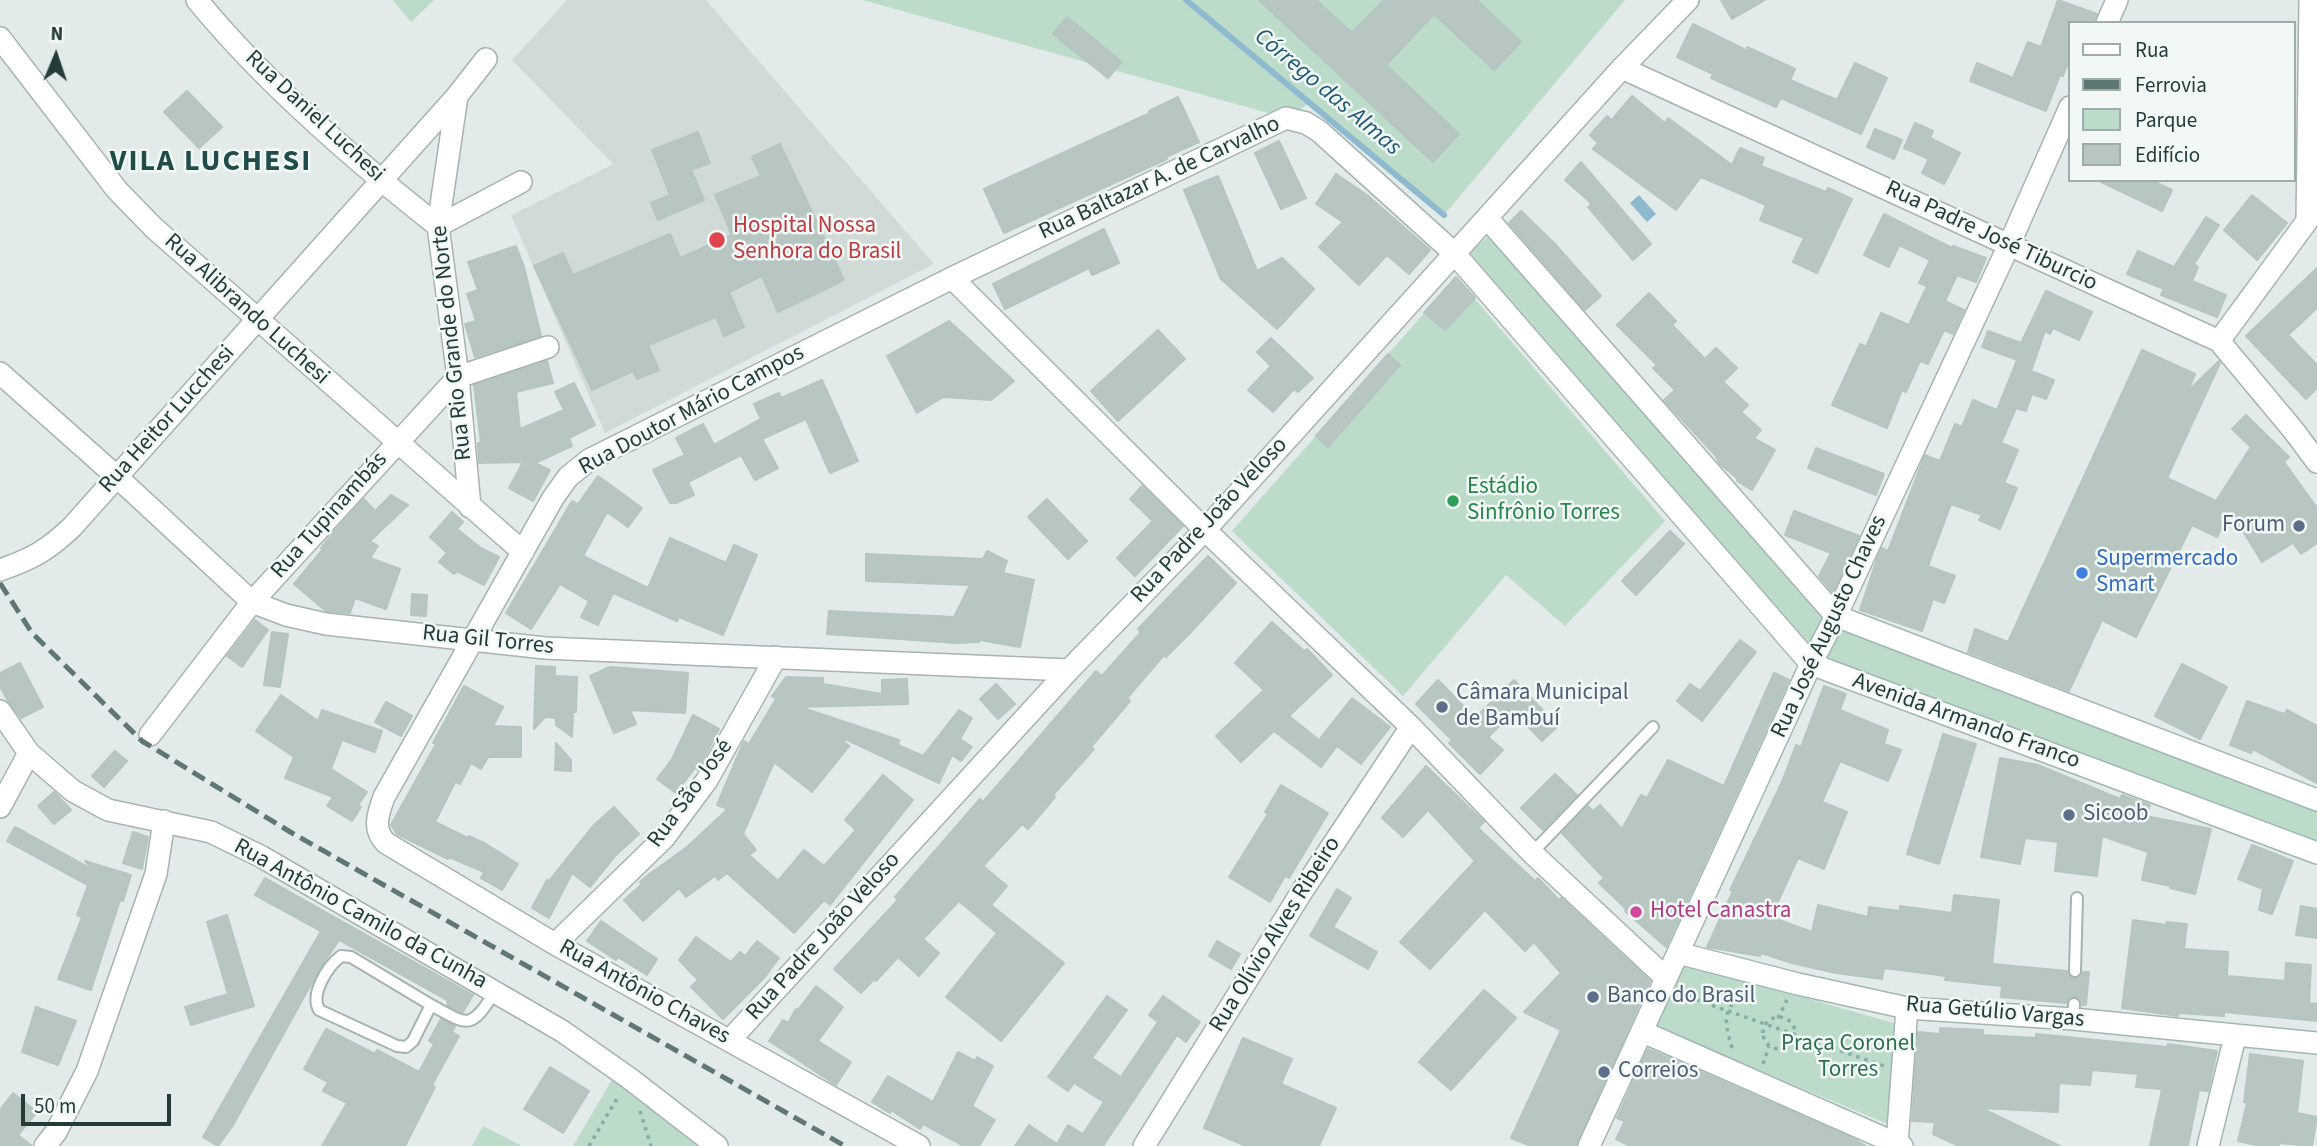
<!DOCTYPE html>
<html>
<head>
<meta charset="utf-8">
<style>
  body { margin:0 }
  #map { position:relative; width:2317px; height:1146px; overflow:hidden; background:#e2ebe9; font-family:"Source Sans 3",sans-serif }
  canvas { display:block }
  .legend { position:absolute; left:2068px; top:21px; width:228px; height:161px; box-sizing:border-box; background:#f2f8f6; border:2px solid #9fadaa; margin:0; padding:9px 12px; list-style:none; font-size:21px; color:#233c39 }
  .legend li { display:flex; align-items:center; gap:14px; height:35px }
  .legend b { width:35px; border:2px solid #9fadaa }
  .north { position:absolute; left:21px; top:21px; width:70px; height:70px; -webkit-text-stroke:5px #f2f8f6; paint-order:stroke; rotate:2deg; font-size:19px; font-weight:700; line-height:28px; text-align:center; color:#233c39 }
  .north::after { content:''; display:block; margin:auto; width:24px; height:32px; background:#233c39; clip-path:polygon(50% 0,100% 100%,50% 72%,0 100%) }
  .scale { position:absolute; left:21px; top:1094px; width:150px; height:32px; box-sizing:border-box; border:4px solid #233c39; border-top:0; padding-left:9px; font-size:21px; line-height:24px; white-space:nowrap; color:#233c39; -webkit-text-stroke:5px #f2f8f6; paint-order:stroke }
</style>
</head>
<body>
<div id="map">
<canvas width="2317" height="1146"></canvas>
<ul class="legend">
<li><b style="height:9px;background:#fff"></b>Rua</li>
<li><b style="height:9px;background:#5e7774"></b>Ferrovia</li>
<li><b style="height:19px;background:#bcdbc9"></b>Parque</li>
<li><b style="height:19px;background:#b8c6c2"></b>Edifício</li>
</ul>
<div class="north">N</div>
<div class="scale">50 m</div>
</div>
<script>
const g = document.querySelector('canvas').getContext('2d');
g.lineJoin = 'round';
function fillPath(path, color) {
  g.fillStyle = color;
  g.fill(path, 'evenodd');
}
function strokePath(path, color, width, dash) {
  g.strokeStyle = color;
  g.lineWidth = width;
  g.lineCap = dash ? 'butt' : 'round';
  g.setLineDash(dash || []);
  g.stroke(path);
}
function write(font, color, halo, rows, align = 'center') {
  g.font = font + ' "Source Sans 3",sans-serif';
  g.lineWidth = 5;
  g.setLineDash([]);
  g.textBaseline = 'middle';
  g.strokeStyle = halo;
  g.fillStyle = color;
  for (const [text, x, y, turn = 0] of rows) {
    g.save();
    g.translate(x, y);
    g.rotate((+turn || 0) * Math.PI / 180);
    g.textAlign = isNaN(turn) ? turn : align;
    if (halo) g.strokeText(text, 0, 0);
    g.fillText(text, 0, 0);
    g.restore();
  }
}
fillPath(new Path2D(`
  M567,0H706L934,264L605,433L511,215L613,164L512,60Z`), '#d0dbd8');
fillPath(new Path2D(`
  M393,0H434L411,22Z
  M863,0H1625L1444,215L1310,103L1286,118Z
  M1490,235L1831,620L1810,649L1466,256Z
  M1456,277L1665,521L1565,626L1506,575L1403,696L1232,531Z
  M1840,627L2317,806V845L1823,659Z
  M1682,963L1897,1024L1890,1125L1655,1027Z
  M613,1078L706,1146H573Z
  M483,1126L522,1146H472Z`), '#bcdbc9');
fillPath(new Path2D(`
  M1639,195L1656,214L1647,222L1630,203Z`), '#8dbace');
strokePath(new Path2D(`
  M1186,0L1444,215`), '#8dbace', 6);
const building = new Path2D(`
  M1259,0H1316L1352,33L1384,0H1477L1521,42L1494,70L1434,14L1386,65L1459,134L1433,162Z
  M1721,0H1765L1732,19Z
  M2058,0L2097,14L2094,23H2070V58L2063,76L2060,75L2046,111L1970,81L1977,63L2013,78L2028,42L2041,47Z
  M1067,17L1122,62L1108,78L1053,34Z
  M1693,24L1750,52L1747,47L1795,69L1790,80L1837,100L1855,63L1887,78L1861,134L1781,98L1776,107L1711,78L1713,74L1677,57Z
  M187,91L222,127L199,148L164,112Z
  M1632,96L1665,123L1668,118L1732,165L1740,148L1764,158L1761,166L1826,192L1828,188L1852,199L1817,273L1793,262L1804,238L1760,220L1766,205L1701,177L1676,210L1593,149L1598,143L1590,135L1607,116L1612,120Z
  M1178,97L1199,142L1166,157L1167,159L1004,233L984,189L1150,113L1149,111Z
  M1915,123L1933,131L1930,138L1960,153L1944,184L1922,173L1929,159L1904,148Z
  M1875,129L1902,140L1894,159L1867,147Z
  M698,132L710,163L691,170L704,200L658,220L651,203L670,195L652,150Z
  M1279,141L1306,198L1281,209L1255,153Z
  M780,144L844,280L778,312L762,276L729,292L744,327L724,336L716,317L648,345L659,370L637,379L633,371L592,390L534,266L563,253L573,275L670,234L680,258L732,235L715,195L761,176L752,157Z
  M1581,162L1651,244L1633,260L1588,207L1592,204L1565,180Z
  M1336,174L1367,195L1430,250L1409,274L1387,255L1359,285L1319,247L1343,222L1316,204Z
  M1218,176L1257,271L1282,258L1314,289L1277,329L1221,279L1184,190Z
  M2097,180H2151L2172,190L2162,211Z
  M2252,195L2287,223L2257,260L2224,230Z
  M1521,211L1555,244L1601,296L1585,310L1509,223Z
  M1884,214L1952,248L1953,246L1986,258L1976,282L1957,275L1945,301L1964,310L1953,334L1944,330L1928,364L1920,361L1906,392L1902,390L1887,428L1832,405L1860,344L1866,347L1881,313L1909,325L1927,286L1919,283L1930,260L1899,245L1889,267L1864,255Z
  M2206,217L2219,225L2194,264L2198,267L2192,281L2226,295L2217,317L2161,295L2164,289L2127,274L2138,251L2174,267Z
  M1104,229L1119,263L1092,275L1089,268L1005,309L993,284Z
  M516,246L524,267L541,336L475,357L465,324L476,321L467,294L478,290L468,262Z
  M2317,268V308L2288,335L2317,365V388L2306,399L2246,336Z
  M1456,277L1475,298L1445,330L1424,313Z
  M2046,291L2092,312L2079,340L2053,328L2050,334L2045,331L2031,371L2054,380L2046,399L2032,394L2026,411L2016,408L2001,443L2018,450L2004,483L2017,488L2000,529L1979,520L1982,515L1951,504L1928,566L1955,576L1944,603L1933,599L1922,631L1860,610L1877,559L1882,548L1888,551L1925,455L1940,461L1955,424L1962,427L1973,400L1997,410L2017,360L1982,347L1988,331L2021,343Z
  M1649,293L1676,321L1672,325L1705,359L1716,348L1737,368L1723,382L1748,405L1741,412L1761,430L1754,438L1775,450L1752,490L1737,481L1738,479L1719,463L1716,456L1664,400L1675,390L1653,368L1657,365L1617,325Z
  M949,321L1014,381L991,400L943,397L917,413L887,356Z
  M1158,330L1185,359L1118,421L1091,391Z
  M1271,338L1313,378L1298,392L1294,389L1273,412L1248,390L1271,366L1257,352Z
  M2142,350L2195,374L2188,391L2219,361L2220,363L2167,478L2216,501L2251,447L2232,429L2246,415L2289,457L2284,462L2317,508V543L2301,554L2293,543L2262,562L2230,510L2217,537L2192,525L2136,637L2102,620L2069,691L1968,652L1975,629L2008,642Z
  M1388,354L1400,365L1328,447L1316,436Z
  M547,361L553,383L516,392L520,429L564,410L555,392L574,383L595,425L569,438L572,446L535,463L550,470L533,501L509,488L523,462L479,463L478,443H481L474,385Z
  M822,380L858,461L830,473L806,419L762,439L778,468L755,480L741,455L688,482L694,495L676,503H670L653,470L685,455L676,438L703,424L714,445L761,419L754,404L779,393L781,398Z
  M1816,448L1884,474L1876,495L1808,468Z
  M598,476L642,508L628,527L607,512L583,556L648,588L670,538L726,563L734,545L757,555L723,635L679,617L677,621L613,593L598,625L581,617L589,601L560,584L531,629L506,613L572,501L578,504Z
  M1142,486L1183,526L1135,576L1117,558L1153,521L1130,499Z
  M391,495L408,505L370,541L378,546L370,558L400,569L386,609L355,598L350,613L326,611L294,584L323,549L321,548L327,540L364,499L375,511Z
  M1047,499L1087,541L1068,559L1028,517Z
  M1794,511L1859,536L1833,592L1819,576L1831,553L1785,535Z
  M452,512L463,522L457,529L481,548L499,557L484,585L457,571L454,574L439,562L447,553L430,537Z
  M1670,531L1684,544L1636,595L1622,581Z
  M987,551L1007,561L1003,573L1034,580L1020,647L980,640L979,642L957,643L827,634L829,611L954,617L970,585L866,581V554L983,559Z
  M1208,556L1236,583L1190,633L1166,657L1164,655L1127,698L1130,701L1091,747L1094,749L1053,795L1055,797L1028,829L1022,824L983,866L1007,886L991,905L1064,963L1001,1041L946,997L997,933L959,901L923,939L939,953L919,976L898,957L876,981L874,979L861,993L834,969L898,900L895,897L960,822L980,799L983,802L1096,671L1102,676L1141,632L1138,629Z
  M412,594L427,595L426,616L411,615Z
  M255,620L268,630L242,667L227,656Z
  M1272,622L1304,651L1307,649L1332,675L1289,716L1319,740L1352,698L1390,727L1361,764L1337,746L1321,767L1274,731L1241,762L1216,736L1264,690L1235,663Z
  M272,632L288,634L280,687L264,685Z
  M1740,640L1756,652L1702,721L1677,701L1690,684L1700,691Z
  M20,663L43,707L21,718L8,701L0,686V673Z
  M2182,664L2227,687L2200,739L2155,716Z
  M536,666L555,667V676L577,677L576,712H573L572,737L556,725V718L545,717L534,729Z
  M610,667L688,673L685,713L630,710L636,724L614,733L590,676Z
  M1774,673L1789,680L1666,947L1625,911L1626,909L1599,883L1604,878L1562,833L1588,806L1593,811L1600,805L1622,829L1641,795L1647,798L1668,760L1724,786Z
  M786,677L823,678V684L882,694V680L907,679L908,704L800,707L899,740L898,745L923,756L959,710L972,718L960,739L972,747L961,761L952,755L939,783L845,739L844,742L849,746L812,792L774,762L743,834L756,850L749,855L778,881L804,850L824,866L856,830L845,820L883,775L913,800L830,905L824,900L794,933L727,873L718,880L715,876L686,897L679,888L643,921L624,900L642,884L640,882L648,875L687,847L728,809L717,805L744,741L749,744L776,699L772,696Z
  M1438,680L1475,718L1514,680L1558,726L1542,741L1514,712L1488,737L1503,750L1480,774L1449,743L1452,740L1416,704Z
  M996,684L1015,704L998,719L980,699Z
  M464,686L503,707L493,726L521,727V757H488L481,769L471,763L460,784L455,782L435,822L468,838L469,836L486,844L518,864L502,890L481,878L484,872L449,857L448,859L397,834L391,825L436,744L433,743Z
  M1824,686L1846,694L1840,710L1888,730L1884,744L1901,750L1888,781L1840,761L1822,802L1847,812L1824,869L1798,858L1771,917L1812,932L1818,905L1868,917L1869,907L1900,911V906L1952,913L1954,895L1999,900L1992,964L2067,971L2068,975L2074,979L2079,978L2083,972H2089L2086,1005H2082L2081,1000L2075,996L2070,997L2066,1003L2001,997L2002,986L1945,980L1946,976L1884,968L1882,979L1836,973L1792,963L1761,953L1760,956L1707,947L1733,891L1730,890L1782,782L1796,745L1801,747Z
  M281,695L318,721L322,710L382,731L375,752L342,740L331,769L367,792L358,805L361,807L352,821L327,806L333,797L285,778L294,757L256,731Z
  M2247,701L2284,714L2287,710L2317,726V783L2253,749L2251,753L2230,745Z
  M386,702L412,716L401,736L375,722Z
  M693,715L719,729L698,770L695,768L676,793L657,779L672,759Z
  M1943,734L1976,744L1939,864L1907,854Z
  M556,743L571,760V771L555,770Z
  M115,751L127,761L104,787L92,776Z
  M2000,758L2038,765L2120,799L2122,795L2150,805L2146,816L2211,829L2195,894L2170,888L2171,886L2142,880L2148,852L2102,836L2097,876L2055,871L2058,842L2025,838L2020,864L1981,857Z
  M1426,766L1484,822L1478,828L1535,881L1538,878L1559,900L1561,898L1650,981L1576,1146H1531L1511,1138L1561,1030L1524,1012L1561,973L1534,942L1525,951L1485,910L1430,969L1400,942L1475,861L1428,810L1403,837L1382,818Z
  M1555,774L1577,795L1543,830L1521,808Z
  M1281,785L1328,813L1289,878L1285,876L1270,902L1229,877L1268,814L1265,812Z
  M54,792L71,810L54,824L38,806Z
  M614,807L639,834L615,856L590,887L572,873L549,918L532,908L547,880L549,881L594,825Z
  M15,827L93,870L85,861L131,875L123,901L120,900L91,990L58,979L82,917L77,915L88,885L7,841Z
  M133,832L148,837L142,869L123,863Z
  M2252,845L2293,861L2272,914L2259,910L2263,889L2238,879Z
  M265,878L473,995L463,1012L457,1010L448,1006L447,1000L339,940L319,970L233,1125L218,1146L203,1137L321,931L255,895Z
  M1337,889L1351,898L1333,927L1377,952L1368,969L1310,936Z
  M2301,906L2317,909V938L2296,935Z
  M227,915L254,1006L191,1025L185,1007L228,994L207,922Z
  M2133,920L2166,925L2167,922L2187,924L2184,949L2228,952L2227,976L2285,981L2286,963L2311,965L2309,1003L2317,1004V1021L2224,1012V1016L2179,1013L2178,1016L2122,1008Z
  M601,921L657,959L647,975L618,957L616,960L587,941Z
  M696,937L731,962L740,952L745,956L757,941L779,958L764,978L723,1019L691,987L698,980L679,960Z
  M1217,941L1240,954L1231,969L1209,956Z
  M816,986L843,1007L818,1041L851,1062L836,1085L769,1041L783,1020L788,1023L796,1009L798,1010Z
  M1484,990L1516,1018L1451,1090L1419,1062Z
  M1107,996L1127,1010L1092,1058L1121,1077L1158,1022L1149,1015L1163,996L1200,1022L1186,1042L1177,1035L1103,1146H1015L1029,1125L1057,1144L1068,1125L1083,1134L1104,1102L1074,1083L1068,1091L1048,1077Z
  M36,1007L76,1021L58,1065L22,1052Z
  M441,1019L455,1026L452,1032L459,1036L432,1085L435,1087L405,1146H322L347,1103L323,1091L328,1082L304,1069L326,1029L375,1054L377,1050L419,1072L434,1044L429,1041Z
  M1940,1028L1983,1030V1035L2036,1038V1034L2167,1047L2168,1044L2217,1051L2208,1091L2199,1090L2188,1146H2150L2162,1089L2136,1087L2138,1074L2092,1070L2090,1085L2059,1083L2058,1112L1981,1108L2060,1146H1959L1933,1134L1935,1122L1912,1121L1918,1032L1940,1034Z
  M1243,1038L1292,1059L1281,1084L1336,1108L1319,1146H1246L1204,1128Z
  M1648,1049L1852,1138L1866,1146H1630L1616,1139L1625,1121L1617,1118Z
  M958,1052L975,1061L977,1057L993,1066L972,1106L995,1120L979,1146H964L923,1124L920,1129L891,1110L890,1113L872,1102L888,1076L933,1102Z
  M2250,1054L2303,1061L2297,1113L2317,1117L2312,1146L2279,1143V1146H2260L2238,1141L2247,1103L2244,1102Z
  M550,1067L589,1091L563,1133L524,1109Z
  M13,1093L37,1112L18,1135L32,1146H0V1110Z`);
fillPath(building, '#b8c6c2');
strokePath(building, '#b5c5c1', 2);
const lane = new Path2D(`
  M1532,853L1653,727
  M2075,971L2077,898
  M431,1005L351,957L341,956C327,967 310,994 319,1010L397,1046L406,1047L413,1041L431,1005C469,1026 470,1030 495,992
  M2073,1019L2074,1004`);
const street = new Path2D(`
  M197,0C265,83 354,160 438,226L521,182
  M2107,23L2117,0
  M0,38L117,190L154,228L523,552
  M1622,68L2219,341L2294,431L2317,462
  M457,96L438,226L458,377L470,507
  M1487,218L1836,616L2009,245L2070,107
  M952,278L1205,530L1411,727L1532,853L1666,978
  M2219,341L2307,221L2310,0
  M0,373L116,476L252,602L286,615L326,624L545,648L1069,670
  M0,570C32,559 48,550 72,527L457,96L486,59
  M0,711L29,753L73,791L108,810L211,832L262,857L562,1031L629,1078L717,1146
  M150,735L252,602L458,377L548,347
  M0,807L29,753
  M555,944L664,838L707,780L776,657
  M729,1041L1069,670L1205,530L1622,68L1688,0
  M1897,1144L1907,1008
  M45,1146L56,1132L87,1071L156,874L164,821
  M919,1146L555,944L386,843C372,829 378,814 384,797L553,498L568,477L589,460L952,278L1286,118L1306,123L1319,131L1454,253L1811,664
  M1144,1146L1301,893L1411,727`);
const secondary = new Path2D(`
  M1811,664L2317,853
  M1678,953L1798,984L1907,1008L2073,1019L2317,1043
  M1643,1032L1902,1146
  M1589,1146L1811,664L1836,616L2317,800
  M2208,1146L2235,1037`);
strokePath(lane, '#a5b3b1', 14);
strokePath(street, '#a5b3b1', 24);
strokePath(secondary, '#a1b7b2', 24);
strokePath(new Path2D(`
  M1680,994L1884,1066
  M1763 1033a16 16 0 1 1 32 0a16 16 0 1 1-32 0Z
  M1778,1018L1787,1000
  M1732,1048C1724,1020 1722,1012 1744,991
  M1763,1064L1769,1047
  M640,1111L651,1146
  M589,1146L619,1095`), '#84ada7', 3.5, [3.5, 5]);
strokePath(lane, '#fff', 10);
strokePath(street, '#fff', 21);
strokePath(secondary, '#fff', 21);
strokePath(new Path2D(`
  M0,583L32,633L142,741L292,833L845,1146`), '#5e7774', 5, [14, 7]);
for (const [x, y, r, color] of [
  [717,240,9,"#e0444e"],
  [1453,501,7,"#2e9e5b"],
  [2299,526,7,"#5c6f8a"],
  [2082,573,7,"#3f7fe0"],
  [1442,707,7,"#5c6f8a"],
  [2069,815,7,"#5c6f8a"],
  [1636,912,7,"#d1479c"],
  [1593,997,7,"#5c6f8a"],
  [1604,1072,7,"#5c6f8a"]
]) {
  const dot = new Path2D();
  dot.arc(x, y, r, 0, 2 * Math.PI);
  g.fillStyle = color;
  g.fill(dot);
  strokePath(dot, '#f2f8f6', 2.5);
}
write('23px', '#233c39', '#f2f8f6', [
  ["Rua Daniel Luchesi",314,117,43],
  ["Rua Baltazar A. de Carvalho",1160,179,-25],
  ["Rua Padre José Tiburcio",1991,237,25],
  ["Rua Alibrando Luchesi",246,310,42],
  ["Rua Rio Grande do Norte",453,343,-96],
  ["Rua Doutor Mário Campos",692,411,-28],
  ["Rua Heitor Lucchesi",168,420,-48],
  ["Rua Tupinambás",330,516,-48],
  ["Rua Padre João Veloso",1210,521,-47],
  ["Rua José Augusto Chaves",1830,627,-65],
  ["Rua Gil Torres",488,641,6],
  ["Avenida Armando Franco",1966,722,20],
  ["Rua São José",691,794,-54],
  ["Rua Antônio Camilo da Cunha",360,915,29],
  ["Rua Olívio Alves Ribeiro",1276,935,-58],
  ["Rua Padre João Veloso",824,937,-48],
  ["Rua Antônio Chaves",644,993,29],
  ["Rua Getúlio Vargas",1995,1013,5]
]);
write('23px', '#be3a42', '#f2f8f6', [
  ["Hospital Nossa",733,227],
  ["Senhora do Brasil",733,253]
], 'left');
write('23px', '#27864d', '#f2f8f6', [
  ["Estádio",1467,488],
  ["Sinfrônio Torres",1467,514]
], 'left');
write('23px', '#4e5e75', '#f2f8f6', [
  ["Forum",2285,526,"right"],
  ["Câmara Municipal",1456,694],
  ["de Bambuí",1456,720],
  ["Sicoob",2083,815],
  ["Banco do Brasil",1607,997],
  ["Correios",1618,1072]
], 'left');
write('23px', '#366cbe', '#f2f8f6', [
  ["Supermercado",2096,560],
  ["Smart",2096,586]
], 'left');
write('23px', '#b23c85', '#f2f8f6', [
  ["Hotel Canastra",1650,912]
], 'left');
write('23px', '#2f7052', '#f2f8f6', [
  ["Praça Coronel",1848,1045],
  ["Torres",1848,1071]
]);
write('italic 24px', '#205974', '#f2f8f6', [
  ["Córrego das Almas",1327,93,40]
]);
g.letterSpacing = '2px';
write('bold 30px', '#204d49', '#f2f8f6', [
  ["VILA LUCHESI",211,163]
]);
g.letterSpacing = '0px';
</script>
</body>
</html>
